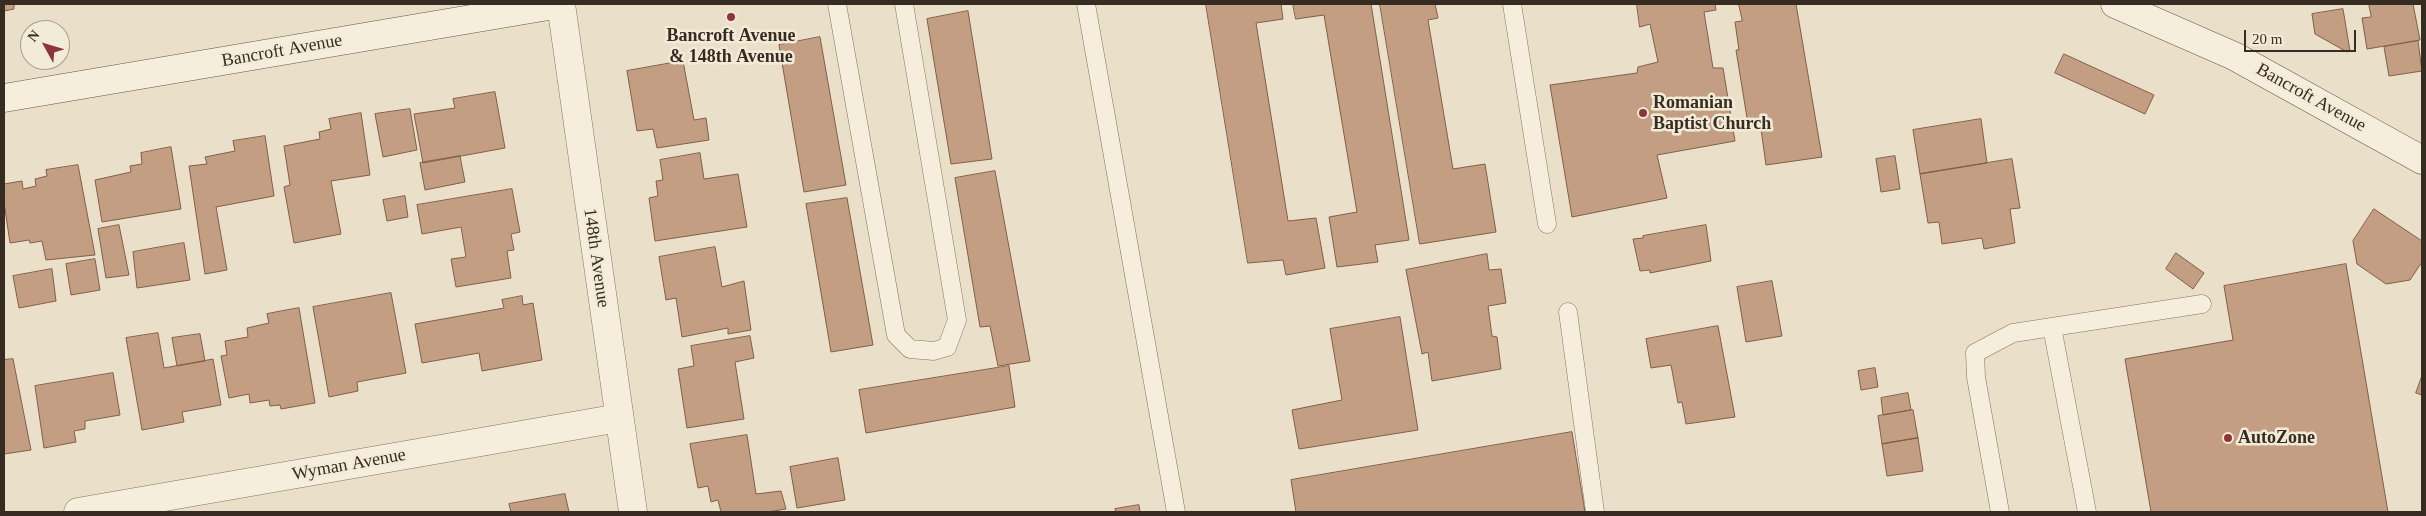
<!DOCTYPE html>
<html>
<head>
<meta charset="utf-8">
<style>
  body { margin:0 }
  #map { position:relative; width:2426px; height:516px; overflow:hidden; background:#eae0c9; font-family:Georgia,serif }
  canvas { display:block }
  .frame { position:absolute; inset:0; border:5px solid #372c22; pointer-events:none }
  .north { position:absolute; left:20px; top:20px; width:50px; height:50px; box-sizing:border-box; background:#f2ebd8; border:1px solid #a79f8f; border-radius:50%; rotate:309deg; font-size:14px; font-weight:700; line-height:20px; text-align:center; color:#372c22 }
  .north::after { content:''; display:block; margin:auto; width:18px; height:22px; background:#8d3637; clip-path:polygon(50% 0,100% 100%,50% 72%,0 100%) }
  .scale { position:absolute; left:2244px; top:30px; width:112px; height:22px; box-sizing:border-box; border:2px solid #372c22; border-top:0; padding-left:6px; font-size:15px; line-height:18px; white-space:nowrap; color:#372c22; -webkit-text-stroke:4px #f2ebd8; paint-order:stroke }
</style>
</head>
<body>
<div id="map">
<canvas width="2426" height="516"></canvas>
<div class="frame"></div>
<div class="north">N</div>
<div class="scale">20 m</div>
</div>
<script>
const g = document.querySelector('canvas').getContext('2d');
g.lineJoin = 'round';
function fillPath(path, color) {
  g.fillStyle = color;
  g.fill(path, 'evenodd');
}
function strokePath(path, color, width, dash) {
  g.strokeStyle = color;
  g.lineWidth = width;
  g.lineCap = dash ? 'butt' : 'round';
  g.setLineDash(dash || []);
  g.stroke(path);
}
function write(font, color, halo, rows, align = 'center') {
  g.font = font + ' Georgia,serif';
  g.lineWidth = 5;
  g.setLineDash([]);
  g.textBaseline = 'middle';
  g.strokeStyle = halo;
  g.fillStyle = color;
  for (const [text, x, y, turn = 0] of rows) {
    g.save();
    g.translate(x, y);
    g.rotate((+turn || 0) * Math.PI / 180);
    g.textAlign = isNaN(turn) ? turn : align;
    if (halo) g.strokeText(text, 0, 0);
    g.fillText(text, 0, 0);
    g.restore();
  }
}
const building = new Path2D(`
  M4,4H14V9L4,11Z
  M1206,4H1281L1283,19L1256,23L1288,221L1316,218L1325,268L1286,275L1283,260L1248,263Z
  M1293,4H1371L1409,240L1375,245L1378,262L1337,267L1329,217L1357,212L1324,15L1296,19Z
  M1380,4H1435L1438,18L1428,20L1453,169L1485,164L1496,232L1420,244Z
  M1637,4H1715L1716,10L1704,12L1713,68H1723L1735,141L1657,155L1667,198L1572,217L1550,85L1637,73L1638,67L1658,62L1650,24L1640,27Z
  M1739,4H1796L1822,157L1766,165L1760,122L1748,124L1736,50H1739L1735,22L1742,21Z
  M2369,4H2413L2420,40L2367,49L2362,18L2371,17Z
  M2343,9L2350,51L2347,52L2315,34L2312,14Z
  M968,11L992,159L951,164L927,19Z
  M820,37L846,185L804,192L779,45Z
  M2418,41L2422,71L2389,76L2384,47Z
  M2064,54L2154,95L2145,114L2055,73Z
  M683,61L694,120L706,118L709,140L657,148L653,129L637,131L627,71Z
  M495,92L505,148L423,163L414,114L455,108L453,99Z
  M410,109L417,150L383,157L375,114Z
  M361,113L370,175L331,181L341,234L294,243L284,187L290,185L284,146L320,139L319,132L331,129L329,119Z
  M1981,119L1987,163L1920,174L1913,130Z
  M265,136L274,196L216,207L227,270L205,274L189,166L207,164L205,157L235,151L233,141Z
  M171,147L181,209L102,222L95,180L131,172L130,166L142,164L141,153Z
  M700,153L704,179L738,174L747,227L655,241L649,198L658,196L656,181L663,180L660,160Z
  M460,156L465,182L425,190L420,163Z
  M1895,156L1900,189L1881,192L1876,159Z
  M2012,159L2020,208L2010,209L2015,243L1984,249L1982,238L1942,244L1939,222L1928,223L1920,174Z
  M78,165L95,255L46,260L42,241L30,243L29,240L10,243L4,202V184L22,181L23,189L36,186L35,179L47,176L46,170Z
  M995,171L1030,361L998,366L990,326L980,327L955,178Z
  M512,189L520,232L511,234L514,250L507,251L511,278L456,287L451,259L466,257L461,227L422,234L417,205Z
  M405,196L408,217L387,221L383,200Z
  M847,198L873,345L831,352L806,204Z
  M2374,209L2422,241V262L2410,280L2386,284L2357,264L2353,241Z
  M119,225L129,275L106,278L98,229Z
  M1706,225L1711,261L1650,273V270L1640,271L1633,239L1643,238V236Z
  M184,243L190,280L137,288L133,252Z
  M715,247L722,287L744,281L751,330L728,334V328L682,337L676,298L666,300L659,257Z
  M2176,253L2204,273L2193,289L2166,269Z
  M1487,254L1489,270L1501,269L1506,303L1488,306L1492,336L1497,337L1501,369L1432,381L1428,352L1422,354L1406,270Z
  M95,259L100,290L71,295L66,264Z
  M2346,264L2388,512H2151L2125,359L2233,340L2224,286Z
  M52,269L56,301L19,308L13,276Z
  M1772,281L1782,336L1746,342L1737,287Z
  M391,293L406,373L357,382L358,391L329,397L313,307Z
  M522,296L523,305L533,303L542,360L482,371L479,353L422,363L415,324L504,308L502,300Z
  M299,308L315,403L281,409L280,405L270,406L269,400L250,403L249,394L229,398L221,356L227,355L225,341L248,337L247,328L269,323L267,314Z
  M1400,317L1418,430L1299,449L1292,410L1342,400L1330,329Z
  M1718,326L1735,417L1686,424L1682,402L1678,403L1671,365L1651,368L1646,339Z
  M158,333L164,368L213,359L221,405L182,412L184,422L142,430L126,338Z
  M200,334L205,361L177,366L172,338Z
  M750,336L754,358L735,362L744,419L687,428L678,369L694,366L691,346Z
  M13,359L31,450L4,454V360Z
  M1009,366L1015,407L866,433L859,390Z
  M1875,368L1878,387L1861,390L1858,371Z
  M113,373L120,415L85,421V429L74,431L76,442L44,448L35,386Z
  M2422,376V395L2416,393Z
  M1908,393L1911,410L1883,415L1881,398Z
  M1913,410L1918,438L1882,444L1878,416Z
  M1572,432L1585,512H1296L1291,480Z
  M747,435L756,494L781,491L786,509L767,512H721L718,500L711,502L708,486L698,488L690,444Z
  M1918,438L1923,471L1887,476L1882,444Z
  M838,458L845,500L797,508L790,467Z
  M565,494L569,512H511L509,504Z
  M1139,505L1140,512H1116L1115,509Z`);
fillPath(building, '#c49e83');
strokePath(building, '#815e48', 1);
const lane = new Path2D(`
  M837,4L896,335L910,349L934,351L947,347L957,320L904,4
  M1086,4L1176,512
  M1512,4L1547,224
  M1568,312L1595,512
  M2052,327L2087,512
  M2000,512L1976,377L1975,353L2013,333L2202,304`);
const street = new Path2D(`
  M561,4L633,512
  M78,512L619,418`);
const secondary = new Path2D(`
  M2115,4L2234,56L2422,160
  M4,98L560,4`);
strokePath(lane, '#847360', 19);
strokePath(street, '#847360', 29);
strokePath(secondary, '#665443', 29);
strokePath(lane, '#f5eedc', 18);
strokePath(street, '#f5eedc', 28);
strokePath(secondary, '#f5eedc', 28);
for (const [x, y, r, color] of [
  [731,17,5,"#8d3637"],
  [1643,113,5,"#8d3637"],
  [2228,438,5,"#8d3637"]
]) {
  const dot = new Path2D();
  dot.arc(x, y, r, 0, 2 * Math.PI);
  g.fillStyle = color;
  g.fill(dot);
  strokePath(dot, '#f2ebd8', 2);
}
write('bold 18px', '#372c22', '#f2ebd8', [
  ["Bancroft Avenue",731,36,"center"],
  ["& 148th Avenue",731,57,"center"],
  ["Romanian",1653,103],
  ["Baptist Church",1653,124],
  ["AutoZone",2238,438]
], 'left');
write('18px', '#372c22', '#f2ebd8', [
  ["Bancroft Avenue",282,51,-10],
  ["Bancroft Avenue",2311,98,29],
  ["148th Avenue",596,258,82],
  ["Wyman Avenue",349,465,-10]
]);
</script>
</body>
</html>
